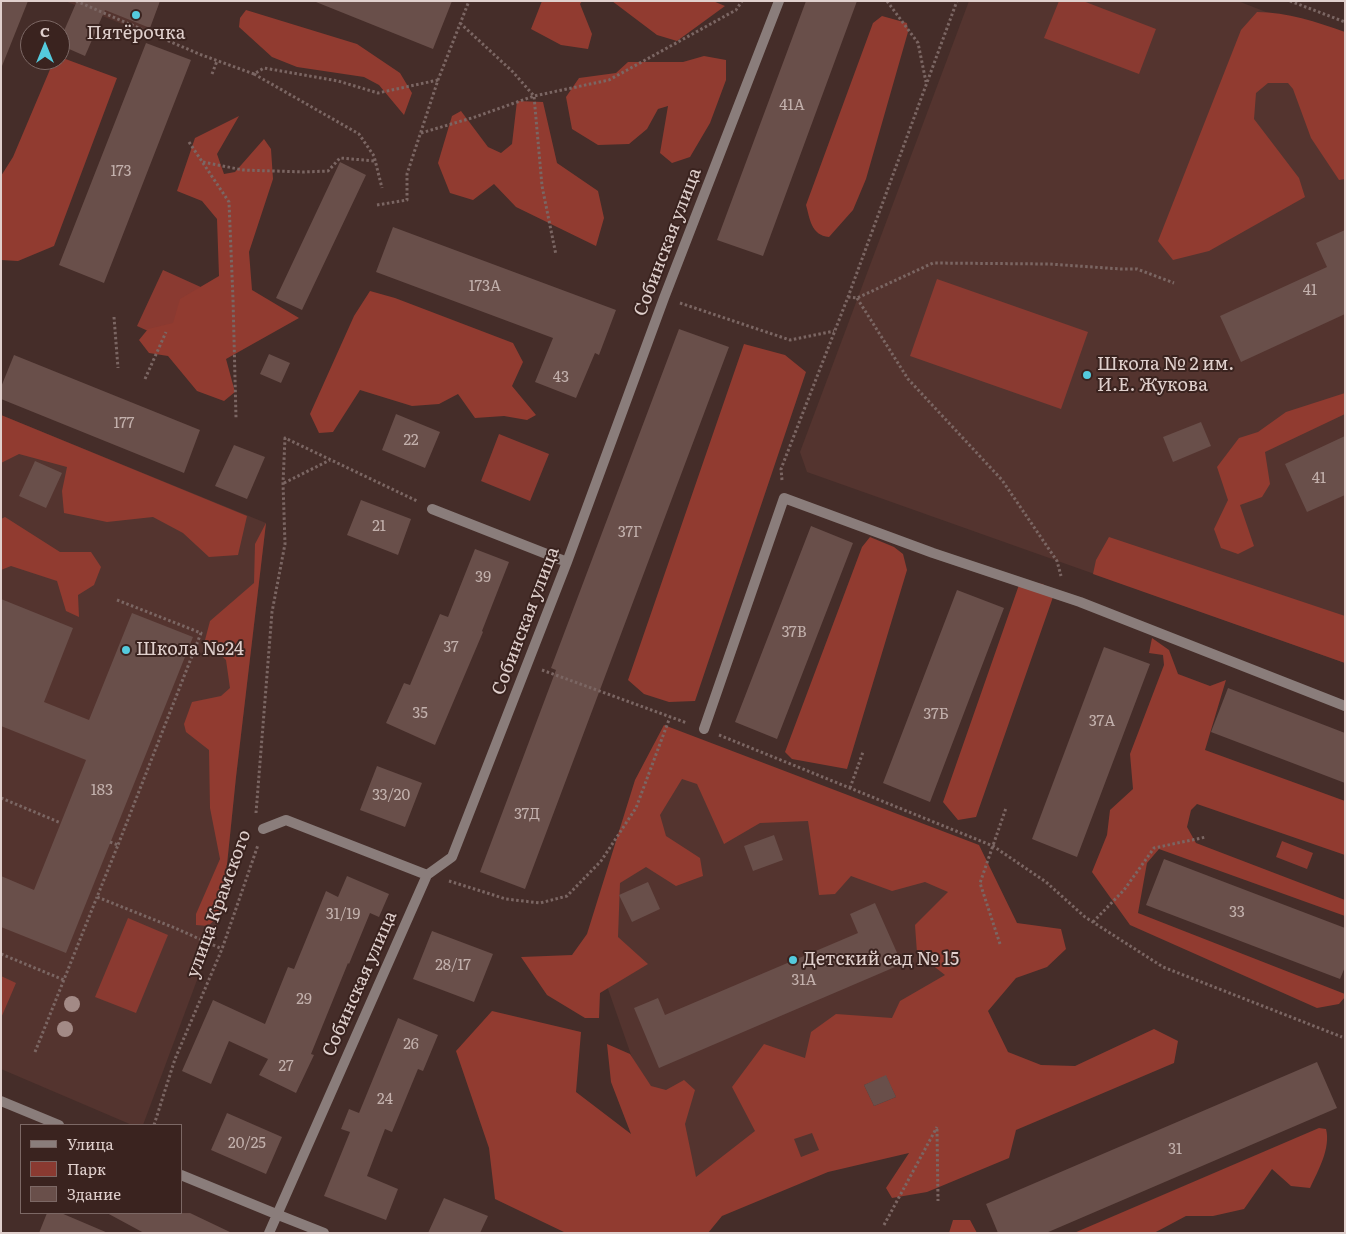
<!DOCTYPE html>
<html>
<head>
<meta charset="utf-8">
<style>
  body { margin:0 }
  #map { position:relative; width:1346px; height:1234px; overflow:hidden; background:#452d29; font-family:Literata,serif }
  canvas { display:block }
  .frame { position:absolute; inset:0; border:2px solid #e0d0cd; pointer-events:none }
  .legend { position:absolute; left:20px; top:1124px; width:162px; height:90px; box-sizing:border-box; background:#3a231f; border:1px solid #7c6865; margin:0; padding:6px 9px; list-style:none; font-size:15px; color:#e0d0cd }
  .legend li { display:flex; align-items:center; gap:10px; height:25px }
  .legend b { width:25px; border:1px solid #7c6865 }
  .north { position:absolute; left:20px; top:20px; width:50px; height:50px; box-sizing:border-box; background:#3a231f; border:1px solid #7c6865; border-radius:50%; rotate:0deg; font-size:14px; font-weight:700; line-height:20px; text-align:center; color:#e0d0cd }
  .north::after { content:''; display:block; margin:auto; width:18px; height:22px; background:#54cadd; clip-path:polygon(50% 0,100% 100%,50% 72%,0 100%) }
</style>
</head>
<body>
<div id="map">
<canvas width="1346" height="1234"></canvas>
<div class="frame"></div>
<ul class="legend">
<li><b style="height:6px;background:#8a7d7b"></b>Улица</li>
<li><b style="height:14px;background:#8a3a31"></b>Парк</li>
<li><b style="height:14px;background:#694f4a"></b>Здание</li>
</ul>
<div class="north">С</div>
</div>
<script>
const g = document.querySelector('canvas').getContext('2d');
g.lineJoin = 'round';
function fillPath(path, color) {
  g.fillStyle = color;
  g.fill(path, 'evenodd');
}
function strokePath(path, color, width, dash) {
  g.strokeStyle = color;
  g.lineWidth = width;
  g.lineCap = dash ? 'butt' : 'round';
  g.setLineDash(dash || []);
  g.stroke(path);
}
function write(font, color, halo, rows, align = 'center') {
  g.font = font + ' Literata,serif';
  g.lineWidth = 4;
  g.setLineDash([]);
  g.textBaseline = 'middle';
  g.strokeStyle = halo;
  g.fillStyle = color;
  for (const [text, x, y, turn = 0] of rows) {
    g.save();
    g.translate(x, y);
    g.rotate((+turn || 0) * Math.PI / 180);
    g.textAlign = isNaN(turn) ? turn : align;
    if (halo) g.strokeText(text, 0, 0);
    g.fillText(text, 0, 0);
    g.restore();
  }
}
fillPath(new Path2D(`
  M65,1H160L147,34Z
  M969,1H1238L1345,43V663L807,472L800,452Z
  M1,415L266,523L236,777L222,913L143,1125H132L1,1069Z
  M676,734L977,850L997,977L937,1004L977,1093L688,1218L592,943Z`), '#54342f');
fillPath(new Path2D(`
  M1059,1H1083L1156,29L1139,74L1044,38Z
  M163,270L214,293L188,349L137,326Z
  M937,279L1088,332L1061,409L910,356Z
  M499,434L549,454L530,501L481,481Z
  M1282,841L1313,853L1307,869L1276,857Z
  M128,918L168,935L136,1013L95,997Z
  M1,976L16,983L1,1018Z`), '#8a3a31');
fillPath(new Path2D(`
  M542,1H582L580,4L592,34L588,49L561,45L531,29Z
  M612,1H713L725,6L677,41L657,35Z
  M246,10L357,44L400,73L412,93L404,115L379,85L364,77L297,67L272,57L239,27L240,18Z
  M1257,12C1287,12 1317,22 1345,32V179L1339,180L1311,138L1293,89L1288,83H1268L1256,93L1254,119L1299,178L1305,197L1209,251L1173,260L1158,241L1241,30Z
  M882,16L907,23L908,32L866,179L853,210L829,237C811,235 810,219 806,205L873,23Z
  M704,56L726,60V80L710,123L690,157L672,163L660,153L668,106L658,109L647,129L629,144L598,145L572,129L566,97L579,78L616,73L628,62H683Z
  M60,57L117,78L54,246L18,261L1,260V176L13,157L54,60H60Z
  M517,101L543,102L557,163L598,191L604,218L596,246L516,207L494,184L473,200L450,193L438,163L452,116L461,111L488,147L501,153L512,144Z
  M239,116L217,154L224,174L235,172L264,139L271,149L273,179L249,252L252,290L299,318L226,359L235,392L224,401L197,391L168,356L149,353L139,340L148,329L173,323L180,299L219,276L217,219L202,201L177,191L195,138Z
  M370,291L395,298L513,343L523,362L512,386L536,415L527,420L504,416L475,418L458,394L439,404L412,406L360,390L333,432L319,433L310,414L354,316Z
  M744,344L785,355L806,372L695,701L669,702L644,694L628,680Z
  M1345,393V414L1265,452L1270,484L1262,497L1240,505L1254,546L1238,554L1221,548L1214,529L1228,500L1217,467L1239,438L1258,432L1286,412Z
  M1,415L247,516L238,555L209,557L183,533L153,517L107,522L64,513L62,491L67,467L19,454L1,463Z
  M5,517L60,552H91L101,567L94,585L78,595L79,617L66,611L57,581L11,566L1,570V519Z
  M266,523L236,777L222,913L208,926L196,925V914L220,859L210,808L209,750L186,732L184,724L192,702L221,696L230,688L226,660L205,640L210,621L254,583L255,544Z
  M870,537L894,547L903,554L907,570L847,769L792,759L785,752L862,547Z
  M1109,537L1345,616V663L1093,574L1096,560Z
  M1020,582L1043,584L1053,597L976,817L958,820L943,802Z
  M1152,638L1169,650L1178,674L1210,686L1226,680L1205,750L1345,801V855L1197,804L1191,810L1187,827L1196,843L1345,900V916L1159,849L1147,863L1138,913L1345,994V997L1339,1004L1317,1008L1130,925L1092,872L1107,835L1110,810L1133,789L1130,754L1164,665L1163,655L1149,653Z
  M664,725L979,845L1017,923L1061,929L1066,949L1047,967L1016,978L988,1011L1008,1052L1041,1065L1075,1066L1154,1029L1178,1041L1174,1063L1016,1130L1009,1158L927,1192L892,1198L886,1188L909,1153L828,1172L722,1216L708,1233H566L495,1199L489,1148L456,1051L492,1011L581,1032L576,1092L631,1134L611,1082L607,1044L630,1054L651,1086L666,1090L684,1080L695,1090L685,1124L696,1177L755,1131L732,1087L764,1044L805,1058L811,1032L836,1014L892,1018L900,1001L945,975L917,953L915,925L948,892L925,882L892,891L851,876L835,894L819,895L808,821L760,823L724,844L697,784L682,779L660,815L666,836L700,858L703,876L676,886L646,867L620,883L618,937L648,964L600,993L599,1018H585L547,995L521,957L572,955L587,934L635,780ZM886,1076L896,1097L874,1106L864,1085ZM812,1133L819,1150L801,1157L794,1139Z
  M1319,1128L1326,1129C1331,1148 1318,1171 1310,1188L1291,1186L1272,1169L1244,1209L1213,1216H1186L1154,1233H1074Z
  M953,1220H970L977,1233H949Z`), '#913b30');
fillPath(new Path2D(`
  M1,1H28L2,66H1Z
  M77,1H160L150,28L105,10L85,56L60,45V40Z
  M316,1H452L433,49L316,2Z
  M806,1H857L763,256L717,240Z
  M146,43L191,60L104,283L59,265Z
  M340,162L366,175L302,310L276,298Z
  M393,227L616,310L599,355L595,353L576,398L535,382L553,338L376,272Z
  M1345,230V314L1241,362L1220,316L1327,267L1316,243Z
  M679,329L729,347L525,889L480,872L556,670L551,668Z
  M269,354L290,363L281,383L260,374Z
  M14,355L200,430L184,473L1,399V387Z
  M396,414L440,432L425,468L382,450Z
  M1201,422L1211,446L1173,462L1163,437Z
  M1345,436V495L1307,512L1285,464Z
  M234,445L265,457L247,499L215,486Z
  M35,461L62,473L46,508L19,496Z
  M361,500L411,519L398,555L347,535Z
  M811,526L853,543L777,739L735,722Z
  M475,549L509,562L482,631L483,632L435,745L386,723L404,683L410,685L440,614L448,617Z
  M957,590L1004,608L930,802L883,783Z
  M1,599L73,628L44,702L89,720L132,613L193,637L66,953L1,927V876L34,890L86,760L1,726Z
  M1104,647L1150,664L1077,857L1032,839Z
  M1228,688L1345,733V783L1211,732Z
  M377,766L422,783L405,827L360,810Z
  M774,835L783,860L753,871L744,846Z
  M1164,859L1345,928V967L1340,979L1146,905Z
  M347,876L389,894L379,917L370,913L349,964L348,963L311,1054L314,1055L296,1093L259,1075L268,1059L229,1041L211,1084L182,1071L213,1000L265,1024L288,967L294,969L326,891L338,897Z
  M648,882L660,909L632,922L619,895Z
  M875,903L902,964L659,1068L634,1008L658,998L665,1015L858,933L850,914Z
  M432,931L493,954L474,1002L413,979Z
  M398,1018L438,1035L423,1071L418,1069L392,1132L385,1129L367,1176L398,1189L386,1220L324,1196L350,1132L341,1129L349,1109L359,1113Z
  M1317,1062L1337,1108L1046,1233H998L986,1204Z
  M886,1075L896,1097L874,1106L864,1085Z
  M227,1113L282,1137L266,1174L211,1150Z
  M444,1198L488,1216L480,1233H428Z
  M47,1213H61L108,1233H39Z
  M107,1213H190L232,1233H144Z`), '#694f4a');
strokePath(new Path2D(`
  M76,1L199,54L254,74L264,68L338,81L378,93L438,80
  M887,1L918,43L926,82
  M1290,1L1345,22
  M460,23L513,72L534,96L542,186L556,255
  M212,74L217,61
  M254,74L359,134L374,156L382,188
  M421,133L475,117L534,96L609,80L736,10L742,1
  M189,142L229,202L233,299L236,418
  M203,162L243,170L304,172L328,171L340,158L375,161
  M377,205L407,200V174L438,80L469,1
  M848,297L857,298L933,263L1049,264L1121,269H1137L1174,283
  M857,298L908,379L1002,480L1057,561L1061,576
  M680,303L790,340L834,331
  M114,317L118,368
  M145,379L166,332
  M782,480L781,469L848,297L957,1
  M284,483L330,460
  M117,600L201,633L118,845
  M542,670L687,723
  M719,735L993,846L1046,882L1085,917L1163,967L1342,1037
  M850,788L863,752
  M1,798L61,823
  M256,813L272,612L285,544L283,483L285,438L417,501
  M110,842L118,845L97,897L175,928L222,949
  M449,881L506,899L540,903L567,896L601,861L636,808L670,717
  M1093,922L1124,890L1154,848L1206,837
  M1000,944L980,883L1006,808
  M1,954L64,980
  M35,1052L97,897
  M154,1125L175,1059L222,949L258,845
  M937,1129L938,1201
  M884,1225L937,1127`), '#7b6663', 3, [2.5, 2.5]);
strokePath(new Path2D(`
  M704,729L784,498L933,553L1080,602L1345,706`), '#8a7d7b', 10);
strokePath(new Path2D(`
  M432,509L567,562
  M263,829L286,820L427,875
  M1,1101L59,1125
  M181,1175L276,1214L324,1233
  M269,1233L427,875L452,857L567,562L664,298L779,1`), '#8a7d7b', 10);
g.fillStyle = '#a38a86';
for (const [x, y] of [
  [72,1004],
  [65,1029]
]) {
  g.beginPath();
  g.arc(x, y, 8, 0, 2 * Math.PI);
  g.fill();
}
for (const [x, y, r, color] of [
  [136,15,5,"#54cadd"],
  [1087,375,5,"#54cadd"],
  [126,650,5,"#54cadd"],
  [793,960,5,"#54cadd"]
]) {
  const dot = new Path2D();
  dot.arc(x, y, r, 0, 2 * Math.PI);
  g.fillStyle = color;
  g.fill(dot);
  strokePath(dot, '#3a231f', 2);
}
write('15px', '#c2b0ac', null, [
  ["41А",792,106],
  ["173",121,172],
  ["173А",485,287],
  ["41",1310,291],
  ["43",561,378],
  ["177",124,424],
  ["22",411,441],
  ["41",1319,479],
  ["21",379,527],
  ["37Г",630,533],
  ["39",483,578],
  ["37В",794,633],
  ["37",451,648],
  ["35",420,714],
  ["37Б",936,715],
  ["37А",1102,722],
  ["183",102,791],
  ["33/20",391,796],
  ["37Д",527,815],
  ["33",1237,913],
  ["31/19",343,915],
  ["28/17",453,966],
  ["31А",804,981],
  ["29",304,1000],
  ["26",411,1045],
  ["27",286,1067],
  ["24",385,1100],
  ["20/25",247,1144],
  ["31",1175,1150]
]);
write('18px', '#e0d0cd', '#3a231f', [
  ["Пятёрочка",136,34,"center"],
  ["Школа № 2 им.",1097,365],
  ["И.Е. Жукова",1097,386],
  ["Школа №24",136,650],
  ["Детский сад № 15",803,960]
], 'left');
write('18px', '#e0d0cd', '#3a231f', [
  ["Собинская улица",668,242,-69],
  ["Собинская улица",526,621,-69],
  ["улица Крамского",219,904,-70],
  ["Собинская улица",360,984,-66]
]);
</script>
</body>
</html>
